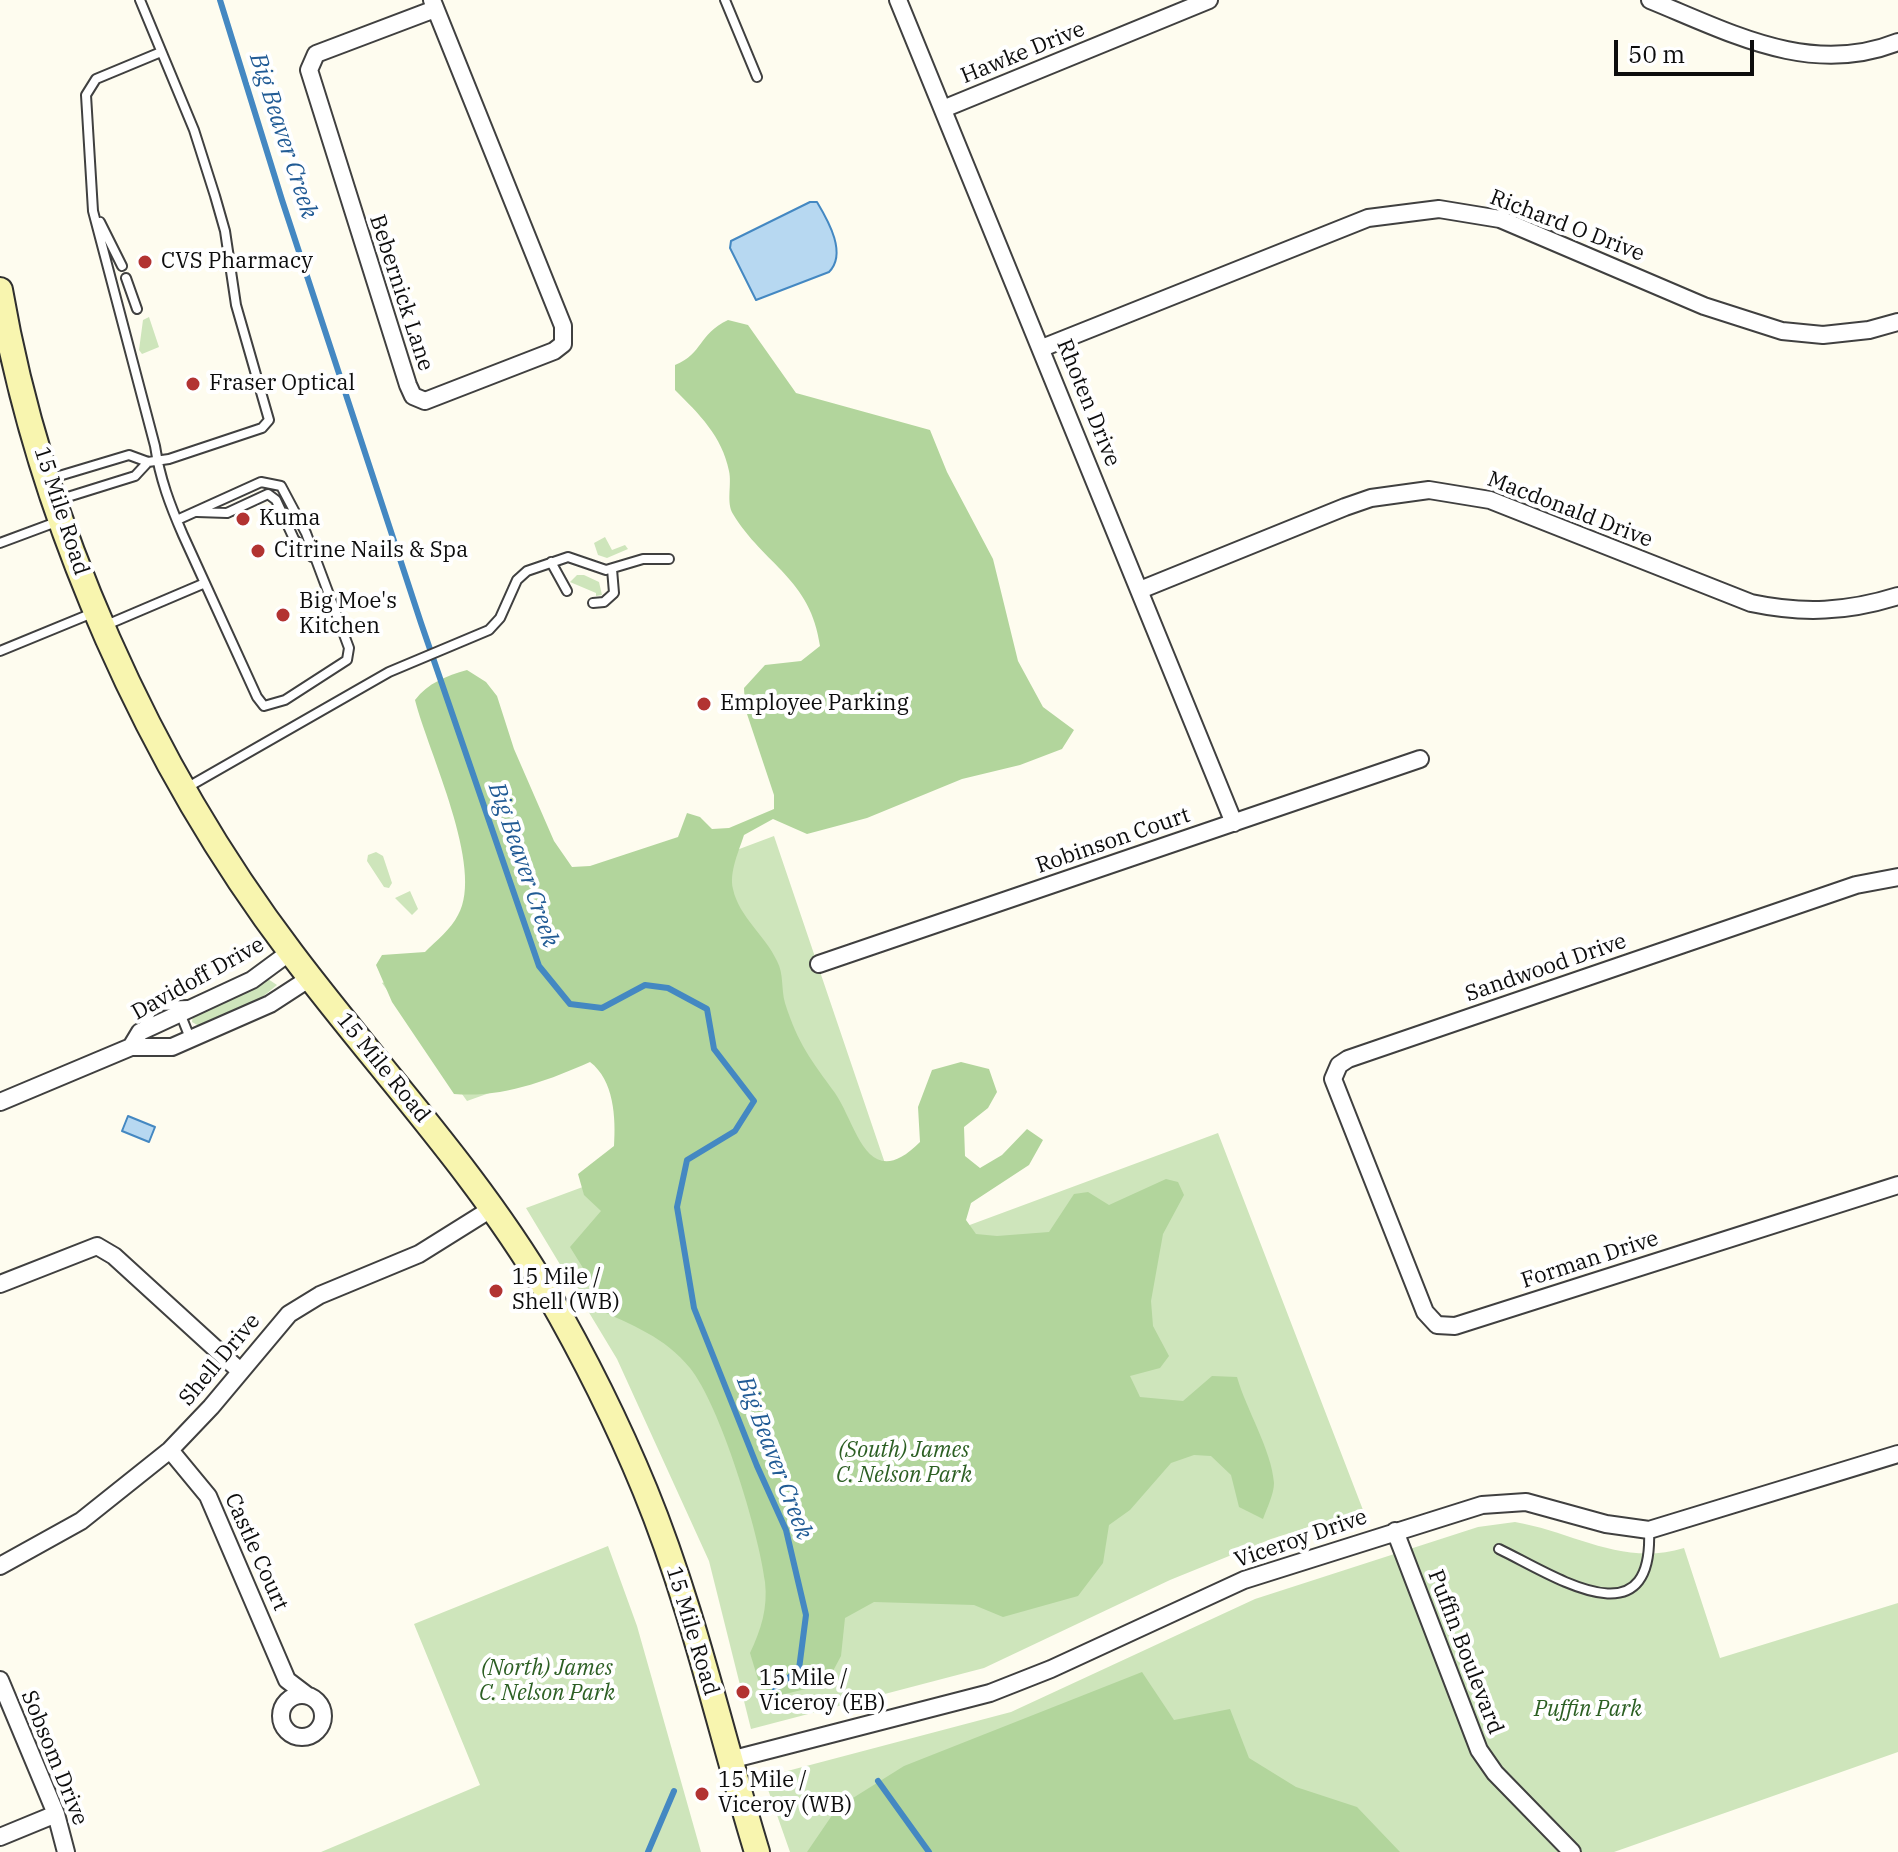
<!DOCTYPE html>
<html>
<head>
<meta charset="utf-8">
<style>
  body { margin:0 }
  #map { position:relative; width:1898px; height:1852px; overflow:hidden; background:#fefcef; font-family:"IBM Plex Serif",serif }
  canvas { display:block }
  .scale { position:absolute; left:1614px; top:40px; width:140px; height:36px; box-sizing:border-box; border:4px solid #0d0d0d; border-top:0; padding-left:10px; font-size:24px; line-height:28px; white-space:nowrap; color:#0d0d0d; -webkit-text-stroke:6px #fff; paint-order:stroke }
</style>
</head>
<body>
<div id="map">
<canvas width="1898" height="1852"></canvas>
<div class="scale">50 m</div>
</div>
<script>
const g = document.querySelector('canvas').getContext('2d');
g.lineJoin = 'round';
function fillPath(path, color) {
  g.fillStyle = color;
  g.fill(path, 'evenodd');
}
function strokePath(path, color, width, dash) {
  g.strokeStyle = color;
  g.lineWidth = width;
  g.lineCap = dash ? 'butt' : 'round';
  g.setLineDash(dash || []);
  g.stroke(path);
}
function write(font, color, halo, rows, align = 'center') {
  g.font = font + ' "IBM Plex Serif",serif';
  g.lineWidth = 8;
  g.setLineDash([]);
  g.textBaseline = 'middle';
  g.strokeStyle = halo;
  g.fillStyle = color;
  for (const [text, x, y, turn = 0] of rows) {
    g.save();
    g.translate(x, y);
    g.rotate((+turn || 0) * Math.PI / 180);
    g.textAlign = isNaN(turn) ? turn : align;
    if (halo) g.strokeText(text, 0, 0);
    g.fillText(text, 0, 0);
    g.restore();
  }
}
fillPath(new Path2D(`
  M149,317L159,347L142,354L139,350L143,320Z
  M605,537L612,550L625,545L628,549L607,558L598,555L594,543Z
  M577,575H584L599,582L602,595L596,596V593L570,582Z
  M774,836L913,1246L1218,1133L1363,1510L1271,1539L1170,1580L984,1668L751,1729L709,1561L617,1359L526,1208L734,1131L689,1022L467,1101L382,983Z
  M376,852L383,856L392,883L389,888L384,887L367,861L368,855Z
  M410,891L418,909L412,915L395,898Z
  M268,979L277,985L255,1003L199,1026L192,1022L193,1014Z
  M1515,1522C1574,1532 1623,1567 1684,1548L1720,1658L1898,1603V1752L1614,1852H790L765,1781L776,1778V1774L1011,1712L1255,1599L1478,1527Z
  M608,1546L637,1626L701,1852H321L480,1785L414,1624Z`), '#cee5bb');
fillPath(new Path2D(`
  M728,320L748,325L796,393L930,430L947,472L993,559L1018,661L1043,707L1074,730L1062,749L1020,765L962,779L867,818L807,834L773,819L744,835C739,851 729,872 733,889C739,917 765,935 777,961C784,974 781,989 785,1003C798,1044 811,1060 835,1093C857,1125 867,1195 920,1142L918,1107L932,1070L961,1062L989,1069L997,1092L988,1108L964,1127L965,1156L980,1168L1002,1155L1027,1129L1043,1140L1029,1165L971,1203L966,1220L976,1234L997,1236L1049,1232L1074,1194L1088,1192L1109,1205L1166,1179L1178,1182L1184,1195L1163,1234L1151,1301L1153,1326L1169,1356L1160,1368L1130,1376L1140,1397L1183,1401L1212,1376L1237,1377C1246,1409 1272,1451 1274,1483C1274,1494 1267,1508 1263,1519L1239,1507L1231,1475L1211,1456L1194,1455L1171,1463L1130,1510L1109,1525L1103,1563L1078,1596L1003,1617L974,1605L874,1602L845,1618L841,1656L826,1684L777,1696L760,1686L750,1653C761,1630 768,1608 765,1582C759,1532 720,1405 690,1368C665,1337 632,1325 597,1309L593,1284L570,1247L601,1211L584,1195L578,1174L614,1146C616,1118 614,1080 590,1062C547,1081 502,1098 454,1094L392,1002L376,965L382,955L425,952C436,941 451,929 458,915C485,868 428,752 415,700C428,683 446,676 467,670L486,682L497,696L514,749L554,841L572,867L590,866L678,837L687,813L700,817L712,829L729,828L774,809V795L745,708L744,688L765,665L801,661L820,646C811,579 764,565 733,514C726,503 732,484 729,471C722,436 699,414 675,390V365C704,353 697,335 728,320Z
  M1142,1672L1174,1720L1230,1709L1249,1758L1296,1787L1357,1807L1400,1852H807L837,1808L904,1766Z`), '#b2d59c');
const water = new Path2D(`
  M810,202H817C829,222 847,254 829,272L756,300L730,248L731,241Z
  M128,1116L155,1127L149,1142L122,1131Z`);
fillPath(water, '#b7d8f1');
strokePath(water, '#4488c2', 2);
strokePath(new Path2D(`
  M220,0L282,200L421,623L539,966L570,1004L602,1008L645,985L668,988L707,1009L714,1049L754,1101L735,1131L687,1160L677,1207L694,1308L757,1466L786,1530L806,1615L799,1669L775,1689
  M878,1781L929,1852
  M648,1852L674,1791`), '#4488c2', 6);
const lane = new Path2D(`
  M725,0L757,77
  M161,52L96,79L86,95L93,211L155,446C160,479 170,505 183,535L257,697L264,706L285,700L347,660L349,648L306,533L281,486L261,482L177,520
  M100,222L122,266
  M126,278L137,309
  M49,479L129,455L148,462L169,459L262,428L269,420L236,305L225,231L215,196L194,130L140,0
  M58,500L135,476L148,462
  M197,512L227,513L268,494L276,500L294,539L312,557
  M0,543L59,521
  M551,562L567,591
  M593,603L604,602L614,593L612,569
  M104,626L205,583
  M0,651L95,612
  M188,787L389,672L489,630L500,618L517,580L527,571L568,557L606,570L643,559H669
  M180,1013L190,1038
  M141,1030L155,1006L189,1005
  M1499,1549C1553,1575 1654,1644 1649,1530`);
const street = new Path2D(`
  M432,0L563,326V344L554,351L425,401L413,396L408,385L309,70L316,54L435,9
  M898,0L1234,823
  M1650,0C1731,33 1811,77 1898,42
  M943,109L1209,0
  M1042,348L1368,218L1439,209L1500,219L1704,306L1782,331L1823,335L1869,330L1898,322
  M1140,590L1345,507L1371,498L1429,490L1490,500L1751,603C1803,614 1847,612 1898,596
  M1898,877L1856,885L1348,1059L1339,1065L1333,1079L1425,1312L1437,1325L1455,1326L1898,1185
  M819,964L1420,759
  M131,1047L140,1032L252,980L290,952
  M0,1102L131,1047H172L270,1004L310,978
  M0,1284L97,1246L114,1256L240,1371
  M170,1450L208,1496L287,1680L308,1696
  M1395,1531L1479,1750L1495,1773L1572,1852
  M0,1566L81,1521L170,1450L211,1407L289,1314L320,1295L419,1254L491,1209
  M0,1680L56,1814L66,1852
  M281 1716a21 21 0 1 1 42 0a21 21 0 1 1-42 0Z
  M730,1760L990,1693L1051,1669L1244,1580L1482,1505L1526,1502L1606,1524L1649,1530L1898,1454
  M0,1837L56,1814`);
const secondary = new Path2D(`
  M0,290C40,522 150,767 292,954C377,1067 475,1170 547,1292C584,1356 617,1422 645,1490C693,1607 720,1731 757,1852`);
strokePath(lane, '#404040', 12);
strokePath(street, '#404040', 20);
strokePath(secondary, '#2f2f2f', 28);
strokePath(lane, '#fff', 8);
strokePath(street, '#fff', 16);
strokePath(secondary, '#f8f5af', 24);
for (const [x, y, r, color] of [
  [145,262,8,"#b23331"],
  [193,384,8,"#b23331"],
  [243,519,8,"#b23331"],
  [258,551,8,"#b23331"],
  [283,615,8,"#b23331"],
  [704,704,8,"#b23331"],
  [496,1291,8,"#b23331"],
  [743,1692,8,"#b23331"],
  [702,1794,8,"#b23331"]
]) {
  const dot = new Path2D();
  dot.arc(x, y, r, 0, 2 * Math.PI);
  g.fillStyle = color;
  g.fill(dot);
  strokePath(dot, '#fff', 3);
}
write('22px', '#0d0d0d', '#fff', [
  ["Hawke Drive",1023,53,-22],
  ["Richard O Drive",1567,226,21],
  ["Bebernick Lane",401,293,72],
  ["Rhoten Drive",1088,403,68],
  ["Macdonald Drive",1570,510,21],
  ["15 Mile Road",61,511,72],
  ["Robinson Court",1113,841,-19],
  ["Sandwood Drive",1546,968,-19],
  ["Davidoff Drive",198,979,-29],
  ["15 Mile Road",383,1068,51],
  ["Forman Drive",1590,1260,-18],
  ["Shell Drive",220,1360,-50],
  ["Viceroy Drive",1301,1539,-19],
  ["Castle Court",256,1552,66],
  ["15 Mile Road",692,1631,73],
  ["Puffin Boulevard",1465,1652,69],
  ["Sobsom Drive",54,1758,68]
]);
write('22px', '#0d0d0d', '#fff', [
  ["CVS Pharmacy",161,262],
  ["Fraser Optical",209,384],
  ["Kuma",259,519],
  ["Citrine Nails & Spa",274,551],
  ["Big Moe's",299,602],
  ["Kitchen",299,627],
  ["Employee Parking",720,704],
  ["15 Mile /",512,1278],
  ["Shell (WB)",512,1303],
  ["15 Mile /",759,1679],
  ["Viceroy (EB)",759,1704],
  ["15 Mile /",718,1781],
  ["Viceroy (WB)",718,1806]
], 'left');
write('italic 22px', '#2c5f23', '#fff', [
  ["(South) James",904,1451],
  ["C. Nelson Park",904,1476],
  ["(North) James",547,1669],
  ["C. Nelson Park",547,1694],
  ["Puffin Park",1588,1710]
]);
write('italic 24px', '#215b95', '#fff', [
  ["Big Beaver Creek",283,136,72],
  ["Big Beaver Creek",523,865,71],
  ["Big Beaver Creek",774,1458,69]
]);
</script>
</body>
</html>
